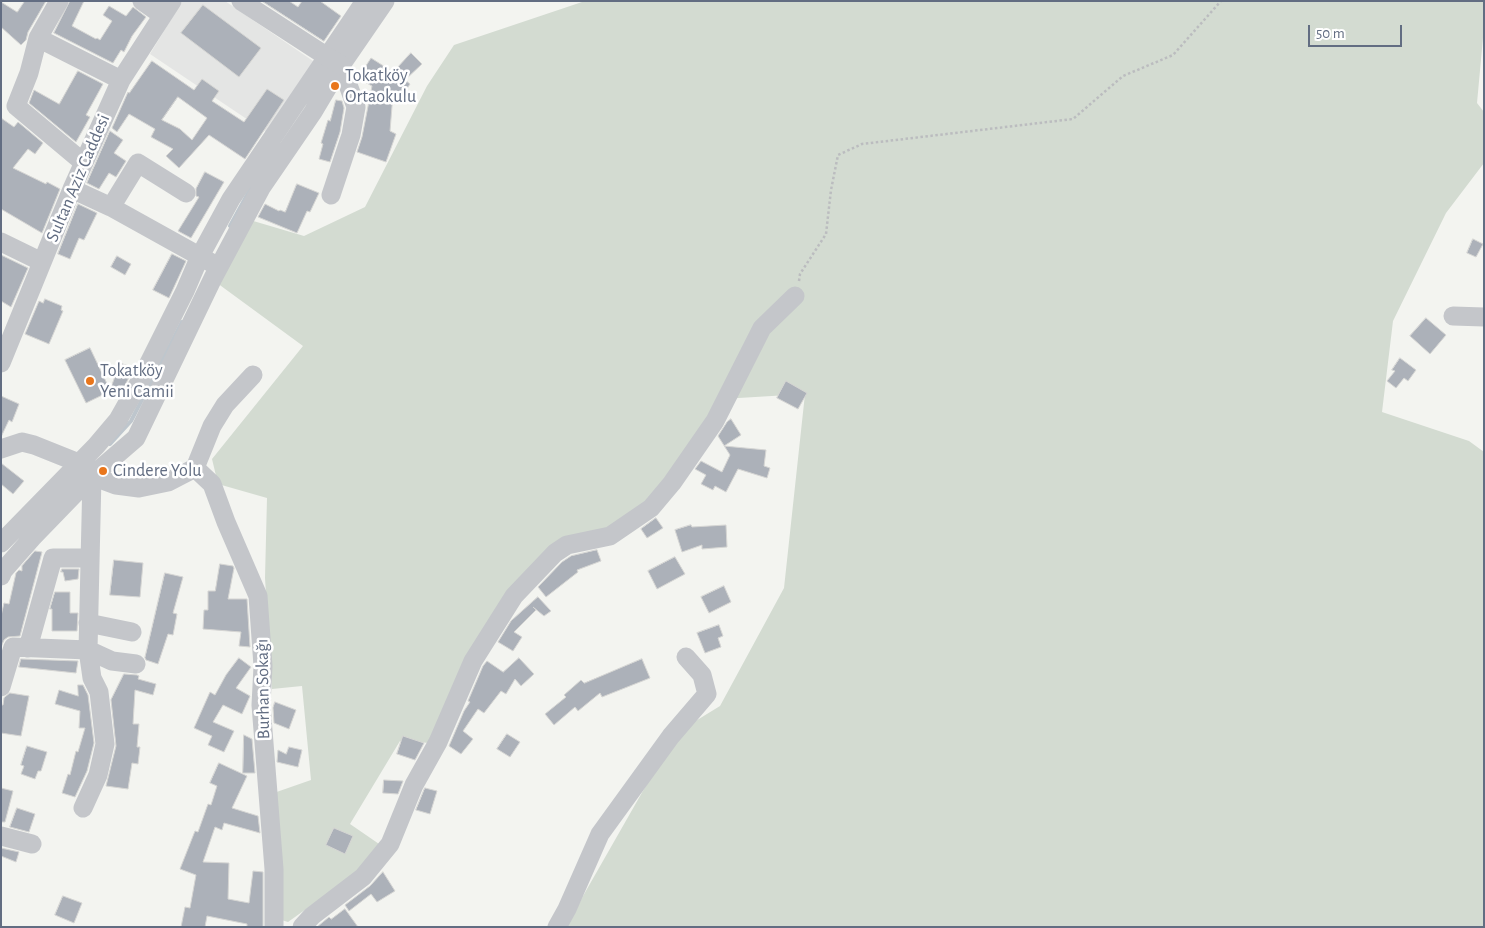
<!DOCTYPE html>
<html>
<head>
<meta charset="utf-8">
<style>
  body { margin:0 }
  #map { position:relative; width:1485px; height:928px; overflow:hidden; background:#f3f4f0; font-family:"Alegreya Sans",sans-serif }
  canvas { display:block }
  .frame { position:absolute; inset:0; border:2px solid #626d82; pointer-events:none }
  .scale { position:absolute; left:1308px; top:25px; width:94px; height:22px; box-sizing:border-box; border:2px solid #626d82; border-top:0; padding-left:6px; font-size:15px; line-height:18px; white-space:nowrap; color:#626d82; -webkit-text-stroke:4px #fff; paint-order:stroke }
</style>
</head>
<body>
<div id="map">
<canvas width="1485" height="928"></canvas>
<div class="frame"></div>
<div class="scale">50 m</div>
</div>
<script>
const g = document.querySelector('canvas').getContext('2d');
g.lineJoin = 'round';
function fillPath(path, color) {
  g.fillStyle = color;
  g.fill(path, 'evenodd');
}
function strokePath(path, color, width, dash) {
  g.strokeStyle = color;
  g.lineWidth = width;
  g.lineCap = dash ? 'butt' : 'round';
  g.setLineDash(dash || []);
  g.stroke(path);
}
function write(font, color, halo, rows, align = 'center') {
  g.font = font + ' "Alegreya Sans",sans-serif';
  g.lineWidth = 5;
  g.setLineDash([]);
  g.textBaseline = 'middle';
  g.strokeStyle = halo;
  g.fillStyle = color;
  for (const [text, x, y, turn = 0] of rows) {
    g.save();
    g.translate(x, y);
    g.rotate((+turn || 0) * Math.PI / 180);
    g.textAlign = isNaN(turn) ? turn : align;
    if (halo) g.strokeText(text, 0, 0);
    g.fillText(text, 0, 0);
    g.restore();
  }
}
fillPath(new Path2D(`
  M182,1H225L316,63L269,134L150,54Z`), '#e4e5e4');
fillPath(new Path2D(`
  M585,1H1484V27L1477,103L1484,112V163L1446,213L1393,321L1382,412L1469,441L1484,452V927H567L583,896L676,733L720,706L784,588L805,394L722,399L644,517L540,567L430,743L400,741L350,824L382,846L365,867L288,922L275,918L268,795L311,780L302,686L272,689L265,578L267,498L218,484L212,459L303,346L217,283L250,220L304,236L365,207L427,86L454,45Z`), '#d3dbd1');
strokePath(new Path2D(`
  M230,226L252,186
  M110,444L131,421L182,322`), '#bec6cd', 4);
const building = new Path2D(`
  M25,1H46L28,32L26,40L21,45L1,27V2L17,12Z
  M70,1H84L72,26L96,39L97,38L100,40L112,21L103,15L109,6L126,16L133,7L146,17L132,36L124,52L121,50L113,63L54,33Z
  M262,1H289L298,7L302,1H320L341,16L324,41Z
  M203,5L261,48L239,77L181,33Z
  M411,53L422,64L405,80L410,84L400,99L393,94L390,131L396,134L386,162L357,152L362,137L372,86L358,78L371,58L393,72Z
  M152,61L194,90L202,79L219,91L212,101L244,122L267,89L284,100L245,159L209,135L179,168L166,156L173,149L151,137L155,129L129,114L117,132L112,128L128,92L129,93ZM178,97L207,118L192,140L180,129L162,120Z
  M78,71L103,84L86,115L90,117L76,142L29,103L34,90L59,104Z
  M336,100L342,101L344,108L340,132L330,162L319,159L323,144L321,143L328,120L330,121Z
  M1,118L14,127L18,122L43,143L35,154L28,149L13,168L46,184L47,182L60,189L42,233L1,209Z
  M110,131L123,140L114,153L126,161L116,177L109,173L99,189L87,183Z
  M205,172L224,182L191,238L178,231L199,197L196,196V189Z
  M297,184L319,193L310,212L307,211L297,233L258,217L265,204L279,211L280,210L285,212Z
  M78,204L97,213L84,240L79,238L70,259L58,254Z
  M1473,239L1483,244L1476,257L1467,253Z
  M172,254L186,261L169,298L153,290Z
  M1,255L28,268L11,307L1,301Z
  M117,256L131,264L125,275L111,267Z
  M45,299L62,306L61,310L63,311L49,344L25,334L39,301L43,303Z
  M1426,318L1446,335L1430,354L1410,336Z
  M90,348L110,390L120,363L134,368L123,389L119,387L86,403L65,360Z
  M1400,358L1416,370L1408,381L1404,378L1396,388L1387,381L1395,371L1392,370Z
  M786,381L807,393L798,409L777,398Z
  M1,396L19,404L12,422L9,420L1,437Z
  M731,419L741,435L724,446L766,450L764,466L770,468L767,478L738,469L726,492L715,486L713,490L701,484L706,475L695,469L701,461L722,472L730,455L718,436L727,422Z
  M1,463L24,481L13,494L1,484Z
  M656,518L663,528L647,538L641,529Z
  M691,525L692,527L726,525L727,547L702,549V545L682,552L675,530Z
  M597,550L601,561L577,570L578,572L546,597L538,587L562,562L571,556Z
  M35,551L42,552L20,636L8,637L4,640L1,647V616L4,603L9,604L16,573L19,570L22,571V566Z
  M675,557L685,574L657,589L648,571Z
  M114,560L143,563L140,597L110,595Z
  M220,564L233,566L234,568L228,599H247L250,647L239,646L241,632L203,629L204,610H208V591H215Z
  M62,569H79L78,579L65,581L63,572H61Z
  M165,573L183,577L173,613L177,614L173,635L168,634L158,664L146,660L145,658Z
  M724,586L731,602L709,613L701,597Z
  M55,592H70V613H78L77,631H52V609H50Z
  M538,597L551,611L544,616L533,607L536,610L514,632L522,637L513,651L498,642L511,621Z
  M719,625L723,636L718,638L721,647L705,653L697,633Z
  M239,658L251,667L236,688L250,696L242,714L223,705L213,722L234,731L224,752L208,745L212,736L194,728L210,692L215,695L226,675Z
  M519,658L534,674L521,686L515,679L506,694L501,691L484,713L478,709L463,731L473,739L461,754L449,746L464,711L470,702L468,701L483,666L487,661L503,672Z
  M21,659L78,661L76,673L19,667Z
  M642,659L650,678L602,697L600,693L578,711L575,707L554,725L545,714L566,697L564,695L581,680L584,683Z
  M124,674L137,675L139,676L138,679L156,684L153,695L135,690L133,724H139L137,747H140L138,764L132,763L128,789L106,786L116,746L111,700Z
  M78,685H83L88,695L94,743L87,771L75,797L62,793L68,774L70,775L76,751L78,752L85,728H79L80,711L55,704L59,690L78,696Z
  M10,693L29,696L21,736L1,733V705H3L4,698Z
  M275,702L296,710L289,729L274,723L273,708Z
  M507,734L520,742L510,757L497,749Z
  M244,735L252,739L255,773H243Z
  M403,736L424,743L415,760L397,754Z
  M27,746L47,752L41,771H38L35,779L21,774L24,766L21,765Z
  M289,747L302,750L298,767L277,762L278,750L286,754Z
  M219,763L247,776L232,808L258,816L260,833L224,823L222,830L215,827L203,862L229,863L228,899L249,903L253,871L263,872V927H247V924L207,916L205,927H181L185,907L190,908L196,875L180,869L195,831L198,832L208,804L211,805L217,786L210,783Z
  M384,780L403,781L398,794L383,793Z
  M1,788L13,791L5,822H1Z
  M425,788L437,791L430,814L416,810Z
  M17,808L35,814L29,832L10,827Z
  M334,828L353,836L345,854L326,845Z
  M1,848L19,852L16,862L1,856Z
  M383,872L395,891L377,902L371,894L349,911L345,905L370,886Z
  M63,896L82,903L74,923L55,915Z
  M345,909L358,927H317L329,917L331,919Z`);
fillPath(building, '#acb1b9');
strokePath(building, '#d5d5d3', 1);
strokePath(new Path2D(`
  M799,281L800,274L826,234L831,190L838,155L862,144L1073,119L1123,76L1173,55L1221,1`), '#bbbcbf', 2.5, [2.5, 2.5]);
strokePath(new Path2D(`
  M142,1L162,15
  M241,1L326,56
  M38,38L121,80
  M16,106L29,73L38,38L59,1
  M16,106L84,163
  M72,189L111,207L210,262
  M331,195L351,135L356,107L341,65
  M111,207L138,163L186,193
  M1,242L42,262
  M1453,316L1484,317
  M1,363L72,189L121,80L172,1
  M1,449L22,442L34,445L79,463L92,476L116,485L139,488L168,482L195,468L212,426L225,405L253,375
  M195,468L212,484L226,522L258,596L263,666L261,705L274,869V927
  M1,543L96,446L118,420L140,381L185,291L200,256L231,199L365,1
  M1,576L3,571L32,538L92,476L136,438L213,278L261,188L313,112L341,65L385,1
  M88,623L132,632
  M28,648L53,558H89
  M1,687L13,647L88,650L112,661L136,664
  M83,808L98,775L105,744L99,692L92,678L88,650L92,476
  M1,836L32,844
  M302,927L312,916L363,877L390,844L414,785L438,742L473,661L514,596L555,553L567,545L610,536L651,508L672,483L715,421L762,328L795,296
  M557,927L567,909L600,834L671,736L707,694L702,675L686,657`), '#c4c6ca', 19);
strokePath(new Path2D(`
  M326,56L341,65`), '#c4c6ca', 19);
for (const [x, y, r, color] of [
  [335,86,5,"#e9761c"],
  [90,381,5,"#e9761c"],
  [103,471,5,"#e9761c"]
]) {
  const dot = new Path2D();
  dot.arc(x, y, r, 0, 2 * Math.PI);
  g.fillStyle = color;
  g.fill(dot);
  strokePath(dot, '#fff', 2);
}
write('18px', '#626d82', '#fff', [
  ["Tokatköy",345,76],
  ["Ortaokulu",345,97],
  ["Tokatköy",100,371],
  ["Yeni Camii",100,392],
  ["Cindere Yolu",113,471]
], 'left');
write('18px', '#626d82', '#fff', [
  ["Sultan Aziz Caddesi",78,178,-67],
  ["Burhan Sokağı",263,689,-91]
]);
</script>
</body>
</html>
